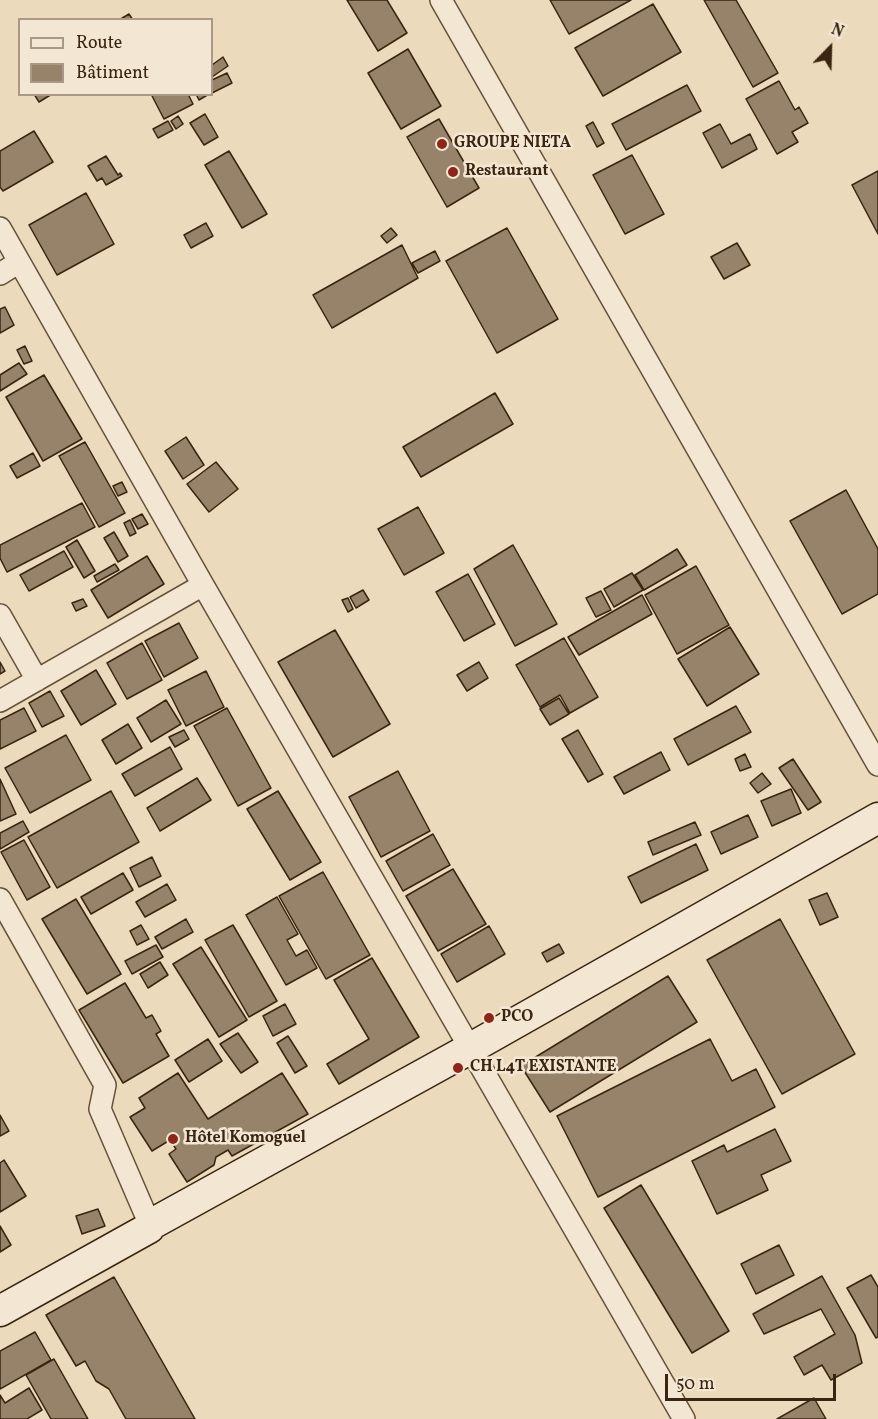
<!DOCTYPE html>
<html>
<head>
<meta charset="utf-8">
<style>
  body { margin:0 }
  #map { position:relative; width:878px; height:1419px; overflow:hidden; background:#ecdabd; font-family:Vollkorn,serif }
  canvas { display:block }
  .legend { position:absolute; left:18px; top:18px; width:195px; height:78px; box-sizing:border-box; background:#f3e7d4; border:2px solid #a99986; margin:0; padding:8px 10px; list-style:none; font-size:18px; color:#392510 }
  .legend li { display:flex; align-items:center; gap:12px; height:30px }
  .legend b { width:30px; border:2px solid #a99986 }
  .north { position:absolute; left:800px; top:18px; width:60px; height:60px; -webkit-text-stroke:4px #f3e7d4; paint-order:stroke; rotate:23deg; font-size:16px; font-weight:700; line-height:24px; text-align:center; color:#392510 }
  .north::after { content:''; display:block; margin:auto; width:21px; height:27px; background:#392510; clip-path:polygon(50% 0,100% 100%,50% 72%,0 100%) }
  .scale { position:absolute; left:665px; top:1374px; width:171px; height:27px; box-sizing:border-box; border:3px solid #392510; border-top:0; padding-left:8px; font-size:18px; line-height:21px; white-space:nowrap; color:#392510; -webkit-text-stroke:4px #f3e7d4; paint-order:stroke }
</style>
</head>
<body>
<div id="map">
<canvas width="878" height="1419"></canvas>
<ul class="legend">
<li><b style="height:8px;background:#f3e7d4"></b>Route</li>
<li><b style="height:16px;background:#96836a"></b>Bâtiment</li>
</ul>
<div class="north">N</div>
<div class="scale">50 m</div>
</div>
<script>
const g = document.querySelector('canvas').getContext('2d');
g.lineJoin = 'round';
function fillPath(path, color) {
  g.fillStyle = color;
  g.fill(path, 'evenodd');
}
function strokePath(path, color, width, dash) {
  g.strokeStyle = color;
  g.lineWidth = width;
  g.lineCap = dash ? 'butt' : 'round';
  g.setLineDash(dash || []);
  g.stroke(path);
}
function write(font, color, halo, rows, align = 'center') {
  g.font = font + ' Vollkorn,serif';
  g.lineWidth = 5;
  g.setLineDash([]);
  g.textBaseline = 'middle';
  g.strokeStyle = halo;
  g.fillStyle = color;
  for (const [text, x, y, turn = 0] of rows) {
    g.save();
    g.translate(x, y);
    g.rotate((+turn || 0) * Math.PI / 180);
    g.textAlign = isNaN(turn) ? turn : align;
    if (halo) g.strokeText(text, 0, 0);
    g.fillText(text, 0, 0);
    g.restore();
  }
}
const building = new Path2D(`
  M347,0H387L407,33L378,51Z
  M550,0H631L569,34Z
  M704,0H736L778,73L753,87Z
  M653,4L681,52L603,96L575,48Z
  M129,14L133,20H119Z
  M408,49L441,106L401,129L368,73Z
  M223,57L228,66L212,77V65Z
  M227,73L232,83L212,93V80Z
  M779,81L795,110L799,107L808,123L792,132L798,142L777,154L746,99Z
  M687,85L701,111L626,150L612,124Z
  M34,94H52L39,102Z
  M151,94H188L193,104L164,119Z
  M196,94H209L199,100Z
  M205,114L218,137L204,145L190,123Z
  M178,116L183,124L176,129L171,121Z
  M439,119L479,188L447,207L407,137Z
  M168,121L173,130L158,138L153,129Z
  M593,122L604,143L597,147L586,126Z
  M720,124L731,144L750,134L757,149L722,168L703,133Z
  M34,131L53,162L3,191L0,187V151Z
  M229,151L267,214L242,228L205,165Z
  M632,155L664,214L625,234L593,175Z
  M106,156L118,175L120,173L122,176L106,185L102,178L97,181L88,166Z
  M878,171V234L852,185Z
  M86,193L114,244L57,275L29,225Z
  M206,223L213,236L191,248L184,235Z
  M391,228L397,235L387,243L381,236Z
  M507,228L558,319L497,353L446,261Z
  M737,243L750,265L724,279L711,257Z
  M402,245L418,278L332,328L313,295Z
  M435,251L440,261L418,273L412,263Z
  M5,307L14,325L0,333V309Z
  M25,346L32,361L24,364L17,350Z
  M19,363L27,374L0,391V375Z
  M44,375L82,439L43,461L6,397Z
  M495,393L513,424L421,477L403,447Z
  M186,437L204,465L183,479L165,451Z
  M85,442L125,513L99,527L59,456Z
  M33,453L40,466L17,478L10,466Z
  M216,462L238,489L209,512L187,484Z
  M122,482L127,492L118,496L113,486Z
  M846,490L878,549V594L842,614L790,521Z
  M82,503L95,527L7,572L0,558V545Z
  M418,507L444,553L404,575L378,529Z
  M142,514L148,524L138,529L132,519Z
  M130,520L136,533L130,536L124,523Z
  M114,532L128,556L118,562L104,538Z
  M77,540L95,571L84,578L66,547Z
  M513,545L557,624L515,646L474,569Z
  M677,549L687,565L644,590L635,575Z
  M64,551L73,567L29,591L20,575Z
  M147,556L164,584L108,618L91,590Z
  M115,564L119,570L97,582L94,576Z
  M696,566L729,625L677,654L645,595Z
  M632,573L643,590L614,607L604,589Z
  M468,574L495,624L464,641L436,592Z
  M363,590L369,600L356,608L350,597Z
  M601,591L611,610L596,617L586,598Z
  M642,595L652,614L579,655L568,637Z
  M348,598L353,609L348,612L342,600Z
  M83,599L87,606L76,611L72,603Z
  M179,623L198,658L164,677L145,641Z
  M730,627L759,674L707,706L678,659Z
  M335,630L390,724L333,757L278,662Z
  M564,638L598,697L570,713L560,695L540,707L516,665Z
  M142,643L162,680L127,699L107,663Z
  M0,662L5,671L0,674Z
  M479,662L488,678L467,691L457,675Z
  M96,670L116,704L81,725L61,691Z
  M206,671L224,707L186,726L168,690Z
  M50,691L64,716L42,727L29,703Z
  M559,698L569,714L550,725L540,709Z
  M166,700L181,724L151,742L137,718Z
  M736,706L751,732L688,765L674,739Z
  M24,708L36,731L0,749V720Z
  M227,708L271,788L238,806L194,726Z
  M128,724L142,748L116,764L102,740Z
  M184,730L189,739L175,747L169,737Z
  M578,730L603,774L588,782L562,739Z
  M66,735L91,780L30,813L5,768Z
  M170,747L182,769L135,796L122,774Z
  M661,752L670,770L624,794L614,777Z
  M745,754L751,767L740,771L735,759Z
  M793,759L821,802L808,810L779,768Z
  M398,771L430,831L381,857L349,797Z
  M762,773L771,784L758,793L750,783Z
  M197,778L211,800L160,831L147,808Z
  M0,779L16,814L0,821Z
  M791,789L801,813L772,826L761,801Z
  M111,791L139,842L57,888L28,837Z
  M278,791L321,862L290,880L247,809Z
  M748,815L758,837L721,854L711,832Z
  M23,821L29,832L0,849V833Z
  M695,822L701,835L653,855L648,842Z
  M433,834L450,865L403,891L386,861Z
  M24,840L50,887L27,900L1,852Z
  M696,844L708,870L641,903L628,877Z
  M152,857L161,876L139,887L130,868Z
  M453,869L486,924L438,951L406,896Z
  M323,872L370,955L326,979L279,896Z
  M123,873L133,890L91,914L81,897Z
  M167,884L176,900L145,917L136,902Z
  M827,893L838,917L820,925L809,900Z
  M277,897L298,934L287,940L296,956L307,950L317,968L286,985L246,915Z
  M76,899L121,974L87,994L42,919Z
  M186,919L193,932L162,949L155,937Z
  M780,919L855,1054L782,1094L707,960Z
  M141,925L149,939L137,945L130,931Z
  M233,925L277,1001L249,1017L205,940Z
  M489,926L505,954L457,982L441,954Z
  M559,944L564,953L547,962L542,953Z
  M156,945L163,957L132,974L125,961Z
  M201,947L247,1020L219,1037L173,964Z
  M372,958L419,1037L339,1084L327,1064L369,1039L334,980Z
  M160,962L168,975L148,988L140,974Z
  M668,976L697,1022L550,1112L521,1066Z
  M125,983L146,1018L152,1015L161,1031L156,1034L169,1056L123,1083L79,1010Z
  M285,1004L296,1024L273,1036L263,1016Z
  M238,1033L258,1062L241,1073L220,1044Z
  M288,1036L307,1066L295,1073L277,1043Z
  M208,1039L222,1061L189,1082L175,1060Z
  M710,1039L732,1081L756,1069L775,1107L598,1197L557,1116Z
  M178,1073L208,1119L282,1073L308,1114L232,1156L228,1150L216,1157L214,1165L187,1182L169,1154L176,1149L170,1140L152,1151L130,1117L145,1108L139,1098Z
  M0,1115L9,1131L0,1136Z
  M775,1129L791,1161L761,1175L768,1190L717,1214L692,1161L724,1145L727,1152Z
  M4,1160L26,1196L0,1212V1163Z
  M641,1185L729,1331L692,1353L604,1208Z
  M98,1209L105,1226L82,1234L76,1216Z
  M0,1226L11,1245L0,1252Z
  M779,1245L794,1275L756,1294L741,1264Z
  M871,1275L878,1287V1337L876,1338L847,1288Z
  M822,1276L855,1335L862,1363L831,1380L822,1365L804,1375L794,1357L835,1334L821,1309L764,1334L753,1314Z
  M114,1277L195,1419H126L109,1389L96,1381L85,1361L76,1366L46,1315Z
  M35,1332L51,1360L0,1389V1351Z
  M54,1359L88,1419H51L26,1375Z
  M29,1388L42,1410L27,1419H0V1395L5,1403Z
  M814,1398L826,1419H777Z`);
fillPath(building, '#96836a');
strokePath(building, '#392510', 1.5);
const minor = new Path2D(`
  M441,0L878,765
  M0,228L203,585L684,1419
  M0,274L19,262
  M0,615L37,680
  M0,701L203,585
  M0,899L105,1085L100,1109L150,1225`);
const secondary = new Path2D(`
  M0,1311L149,1228L150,1225L471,1048L878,818`);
strokePath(minor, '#66523b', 24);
strokePath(secondary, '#392510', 33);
strokePath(minor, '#f3e7d4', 21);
strokePath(secondary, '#f3e7d4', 30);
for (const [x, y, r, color] of [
  [442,144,6,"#8f2418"],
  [453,172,6,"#8f2418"],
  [489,1018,6,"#8f2418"],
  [458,1068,6,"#8f2418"],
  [173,1139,6,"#8f2418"]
]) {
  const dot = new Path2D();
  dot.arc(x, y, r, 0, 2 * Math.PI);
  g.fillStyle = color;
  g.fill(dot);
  strokePath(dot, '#f3e7d4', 2);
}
write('bold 16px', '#392510', '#f3e7d4', [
  ["GROUPE NIETA",454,144],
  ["Restaurant",465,172],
  ["PCO",501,1018],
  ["CH L4T EXISTANTE",470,1068],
  ["Hôtel Komoguel",185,1139]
], 'left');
</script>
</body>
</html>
